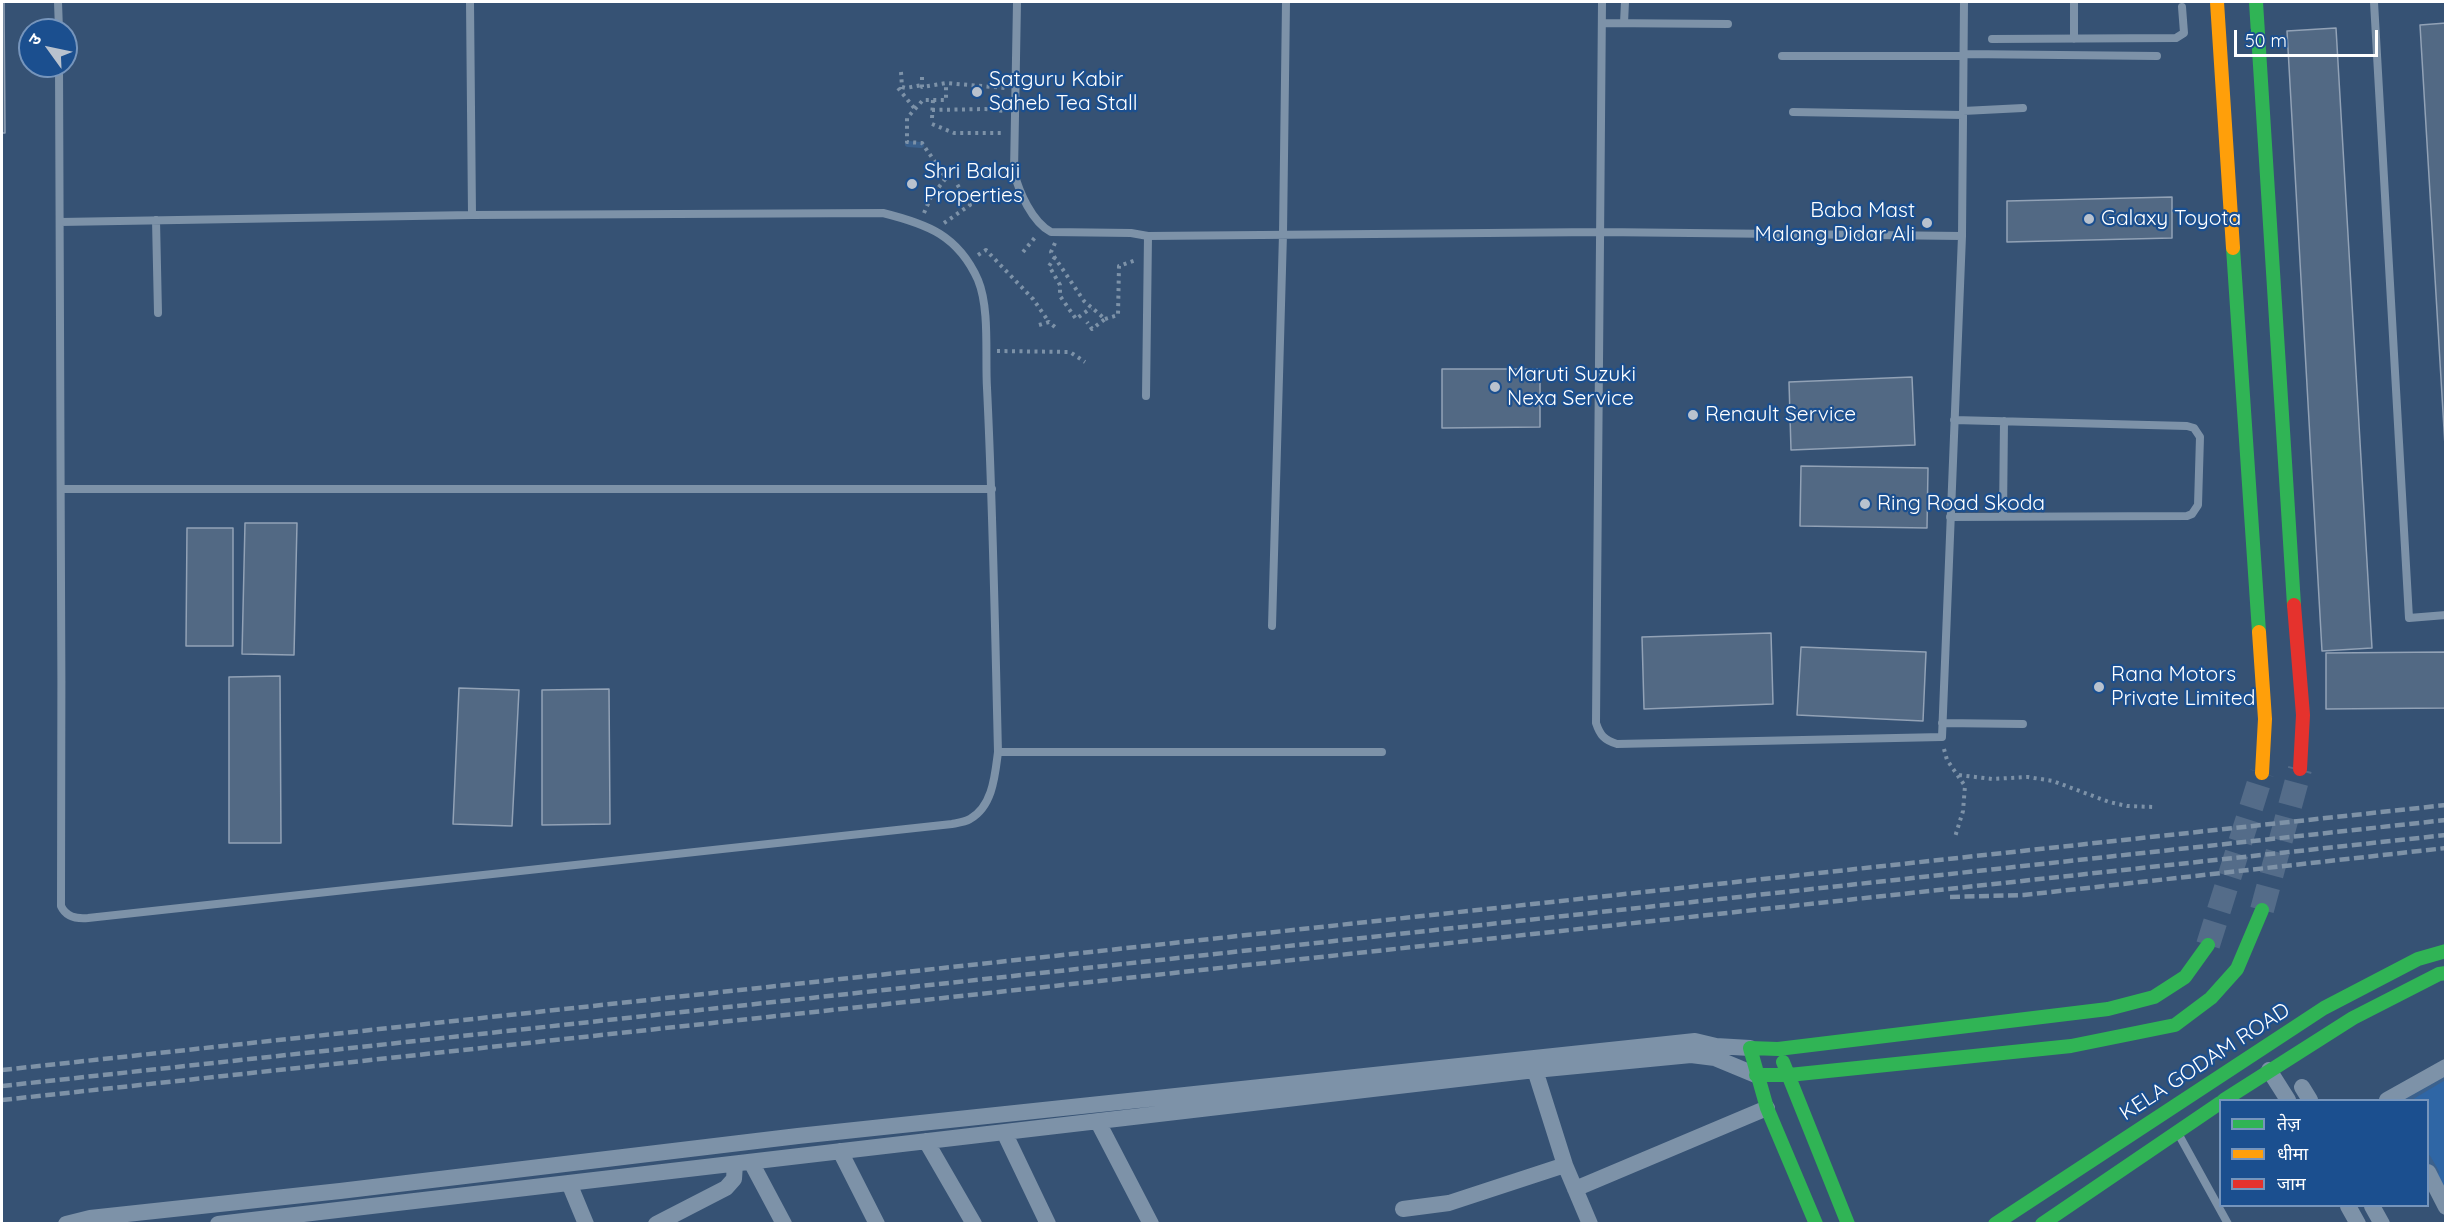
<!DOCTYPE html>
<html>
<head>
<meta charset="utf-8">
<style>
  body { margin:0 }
  #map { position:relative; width:2447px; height:1225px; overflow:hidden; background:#365274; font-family:Quicksand,"Noto Sans Devanagari",sans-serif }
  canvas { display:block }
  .frame { position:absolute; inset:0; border:3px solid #fff; pointer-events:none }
  .legend { position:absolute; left:2219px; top:1099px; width:210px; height:108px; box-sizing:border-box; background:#1b4f8f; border:2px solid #7695bc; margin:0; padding:8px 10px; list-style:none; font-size:18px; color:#fff }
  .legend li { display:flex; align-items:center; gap:12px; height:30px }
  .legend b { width:30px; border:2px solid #7695bc }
  .north { position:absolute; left:18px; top:18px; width:60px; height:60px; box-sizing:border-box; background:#1b4f8f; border:2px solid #7695bc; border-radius:50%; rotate:303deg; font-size:16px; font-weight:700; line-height:24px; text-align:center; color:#fff }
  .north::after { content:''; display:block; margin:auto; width:21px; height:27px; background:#b9c2ce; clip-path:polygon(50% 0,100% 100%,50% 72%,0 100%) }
  .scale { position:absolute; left:2234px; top:30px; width:144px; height:27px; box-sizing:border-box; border:3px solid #fff; border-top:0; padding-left:8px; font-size:18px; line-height:21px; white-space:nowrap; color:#fff; -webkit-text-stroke:4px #1b4f8f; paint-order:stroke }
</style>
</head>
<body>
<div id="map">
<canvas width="2447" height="1225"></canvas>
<div class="frame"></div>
<ul class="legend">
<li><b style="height:8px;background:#30b455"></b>तेज़</li>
<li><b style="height:8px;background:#ff9f0a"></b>धीमा</li>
<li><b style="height:8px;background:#e5322d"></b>जाम</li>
</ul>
<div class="north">उ</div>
<div class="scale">50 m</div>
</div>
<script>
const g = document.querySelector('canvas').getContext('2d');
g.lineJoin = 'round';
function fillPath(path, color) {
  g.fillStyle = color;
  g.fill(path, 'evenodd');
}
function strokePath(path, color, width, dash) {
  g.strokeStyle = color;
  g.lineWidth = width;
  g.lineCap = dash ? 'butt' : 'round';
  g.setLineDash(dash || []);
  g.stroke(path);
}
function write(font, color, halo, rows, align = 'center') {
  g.font = font + ' Quicksand,sans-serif';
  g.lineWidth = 4.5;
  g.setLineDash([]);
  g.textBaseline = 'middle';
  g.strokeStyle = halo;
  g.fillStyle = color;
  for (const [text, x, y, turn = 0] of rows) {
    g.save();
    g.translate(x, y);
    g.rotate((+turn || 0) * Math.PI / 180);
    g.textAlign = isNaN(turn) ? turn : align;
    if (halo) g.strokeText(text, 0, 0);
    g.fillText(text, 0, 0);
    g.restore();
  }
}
fillPath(new Path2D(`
  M2445,1076V1188L2428,1158V1100H2406Z`), '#2f66a5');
strokePath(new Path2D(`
  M908,144L921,145
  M2406,1100L2446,1076
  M2428,1158L2436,1172`), '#3b618d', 6);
const building = new Path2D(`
  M2,2H4L5,133H2Z
  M2446,23V463L2420,25Z
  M2336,28L2372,648L2322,651L2287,31Z
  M2172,197V238L2007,242V201Z
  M1442,369H1540V427L1442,428Z
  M1912,377L1915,445L1791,450L1789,382Z
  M1801,466L1928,468L1927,528L1800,526Z
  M245,523H297L294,655L242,654Z
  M187,528H233V646H186Z
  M1771,633L1773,704L1644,709L1642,637Z
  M1801,647L1926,652L1923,721L1797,715Z
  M2446,652V708L2326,709V653Z
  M280,676L281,843H229V677Z
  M459,688L519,690L512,826L453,824Z
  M609,689L610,824L542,825V690Z`);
fillPath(building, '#526984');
strokePath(building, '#92a2b6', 1.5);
strokePath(new Path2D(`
  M2262,910L2300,769
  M2208,945L2262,773`), '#546c89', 24, [24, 12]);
strokePath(new Path2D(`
  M901,72L902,87L906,88L922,85
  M922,77V87L946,83L1005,88
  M898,88L915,109
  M932,110L985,109L1004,111
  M932,118L933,100
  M932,124L954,133H1004
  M924,213L931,197L946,178L922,143L907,142V118L923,100H946V83
  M944,223L970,205L955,181
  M1055,243L1051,252L1084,301L1105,319L1092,329L1087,322
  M1023,252L1037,235
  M978,255L986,250L1033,299L1049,322
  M1055,257L1049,266L1060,285V296L1076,319L1091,308
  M1105,319L1118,315L1119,266L1136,260
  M1039,325L1049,322L1055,327
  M997,351L1070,352L1085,362
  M1944,749L1947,760L1965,786L1963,811L1955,837
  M1959,775L1992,779L2028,777L2053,781L2109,802L2127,806L2154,807`), '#7d92a8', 4, [3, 4.5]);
strokePath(new Path2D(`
  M58,2L59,30
  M470,2L472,215
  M1017,2L1014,172C1019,192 1032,222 1051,232L1131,233L1148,236L1600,232L1962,236
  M1602,2L1596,723C1600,735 1604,740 1617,744L1942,737L1962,236L1964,2
  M2374,2L2409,618L2446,615
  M1602,23L1728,24
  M1624,23L1625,2
  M1992,39L2176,38L2184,33L2182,7
  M2074,39V2
  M1964,54L2157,56
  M1782,56H1964
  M59,66C61,346 62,626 61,906C66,917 76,919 88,918L952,824C957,823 965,822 970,819C993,806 995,775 998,752C995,630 993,509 987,388C985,356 990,309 978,280C958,235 927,224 883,213L472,215L60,222
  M1963,111L2023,108
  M1793,112L1963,115
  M156,220L158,313
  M1146,396L1148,236
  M62,489H992
  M1950,517L2187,516L2192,514L2198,505L2200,437L2194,428L2187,426L1954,420
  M2003,517L2004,421
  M1272,626L1283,234L1286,2
  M1942,723L2023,724
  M998,752H1382
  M2179,1135L2228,1224`), '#7d92a8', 8);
strokePath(new Path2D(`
  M1535,1070L1565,1165
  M2269,1070L2288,1100
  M2302,1087L2310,1100
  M2387,1100L2446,1067
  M1098,1122L1151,1224
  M1004,1132L1048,1224
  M926,1141L974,1224
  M840,1151L877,1224
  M751,1162L784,1224
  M2428,1172L2446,1207
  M569,1183L586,1224
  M1575,1189L1767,1108
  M2348,1206L2358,1224
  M2372,1206L2382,1224
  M1403,1209L1449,1203L1565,1165L1590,1224
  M66,1224L90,1218L340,1191L798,1136L1695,1041L1716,1046L1750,1048
  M218,1224L1535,1070L1691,1055L1715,1058L1756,1075
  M656,1224L726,1188L734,1179L735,1164`), '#7d92a8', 16);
strokePath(new Path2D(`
  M2256,2L2294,605
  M2233,248L2259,632
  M1783,1062L1848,1224
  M1756,1075H1789L2071,1046L2175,1025L2211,998L2237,969L2262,910
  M2224,1100L2353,1018L2439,974L2446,973
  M1816,1224L1767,1108L1750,1048L1778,1049L2108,1009L2154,997L2185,977L2208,945
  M1995,1224L2324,1008L2418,959L2446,951
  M2042,1224L2220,1103`), '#30b455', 14);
strokePath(new Path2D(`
  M2217,2L2233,248
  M2259,632L2265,719L2262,773`), '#ff9f0a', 14);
strokePath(new Path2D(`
  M2294,605L2303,715L2300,769`), '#e5322d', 14);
strokePath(new Path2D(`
  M1950,897L2024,895L2446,848
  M2,1070L2446,805
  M2,1086L2446,820
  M2,1100L2446,835`), '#7e92a7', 4.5, [10, 4.5]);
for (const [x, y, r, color] of [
  [977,92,6,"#b9c2ce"],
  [912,184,6,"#b9c2ce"],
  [2089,219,6,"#b9c2ce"],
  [1927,223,6,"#b9c2ce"],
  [1495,387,6,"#b9c2ce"],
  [1693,415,6,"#b9c2ce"],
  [1865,504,6,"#b9c2ce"],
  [2099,687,6,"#b9c2ce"]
]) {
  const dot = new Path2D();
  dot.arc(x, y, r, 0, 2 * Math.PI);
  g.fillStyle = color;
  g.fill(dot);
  strokePath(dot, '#1b4f8f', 2);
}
write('21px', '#fff', '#1b4f8f', [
  ["Satguru Kabir",989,80],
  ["Saheb Tea Stall",989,104],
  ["Shri Balaji",924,172],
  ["Properties",924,196],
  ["Baba Mast",1915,211,"right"],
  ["Malang Didar Ali",1915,235,"right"],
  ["Galaxy Toyota",2101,219],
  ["Maruti Suzuki",1507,375],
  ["Nexa Service",1507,399],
  ["Renault Service",1705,415],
  ["Ring Road Skoda",1877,504],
  ["Rana Motors",2111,675],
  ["Private Limited",2111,699]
], 'left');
write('21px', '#fff', '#1b4f8f', [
  ["KELA GODAM ROAD",2205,1062,-33]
]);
</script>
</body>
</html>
